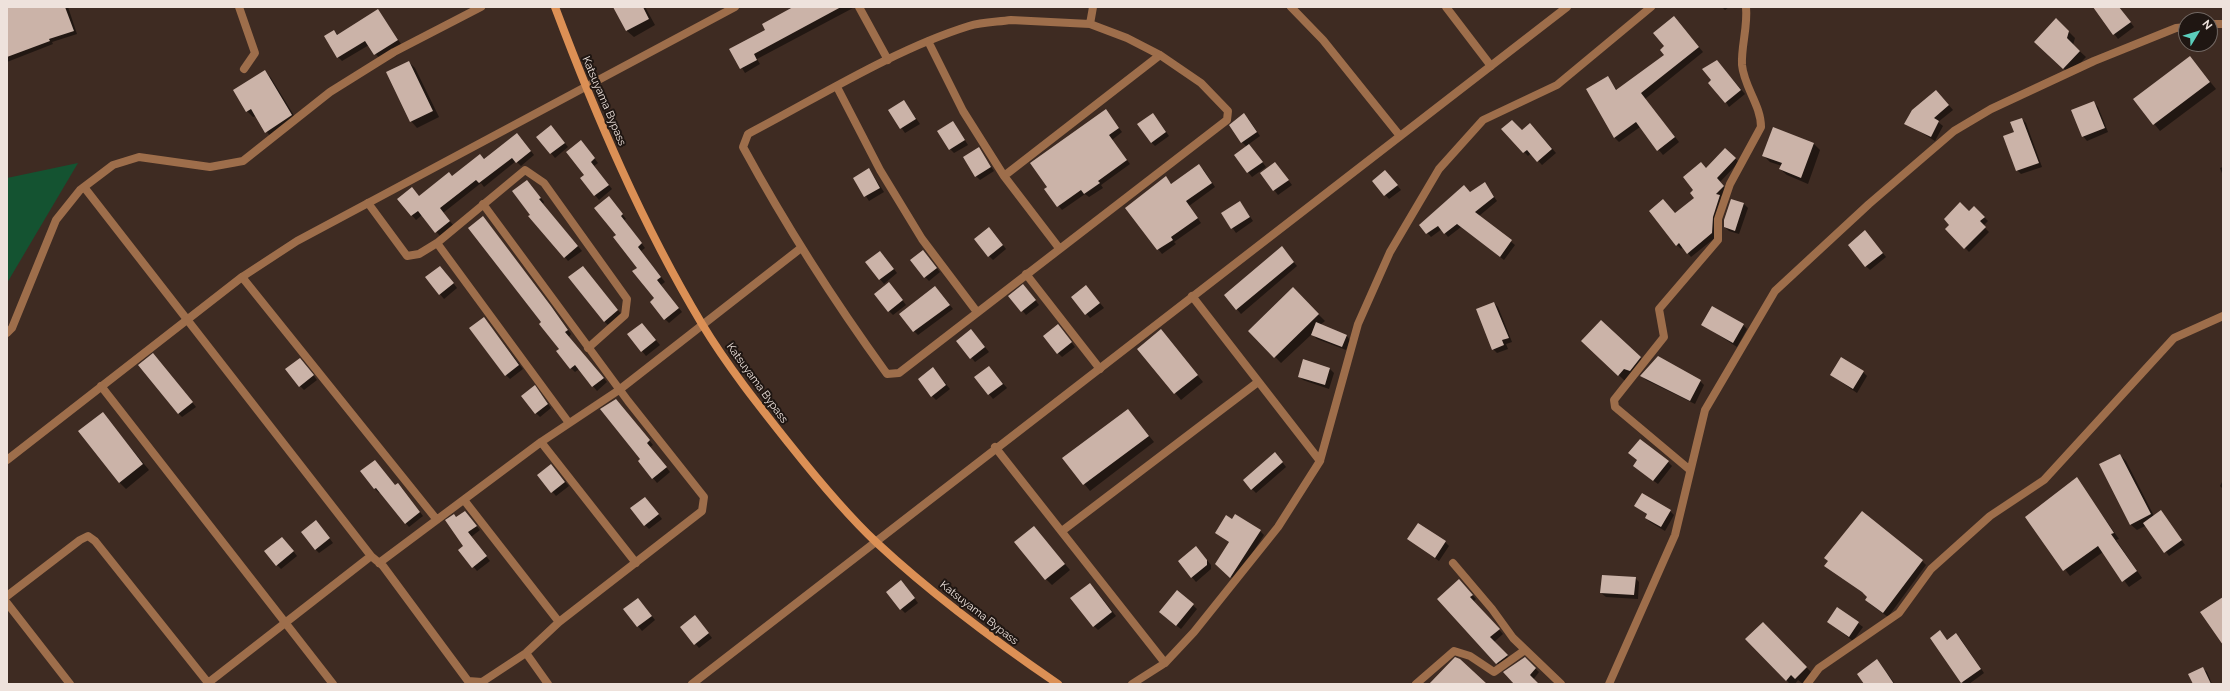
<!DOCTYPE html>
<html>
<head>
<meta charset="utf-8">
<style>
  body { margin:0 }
  #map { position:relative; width:2230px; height:691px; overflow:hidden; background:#3e2b22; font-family:Raleway,sans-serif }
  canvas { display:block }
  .frame { position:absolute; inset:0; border:8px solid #eee2dc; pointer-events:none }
  .north { position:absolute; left:2178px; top:12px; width:40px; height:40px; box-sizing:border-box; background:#1f1612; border:1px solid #726863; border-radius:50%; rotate:52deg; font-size:11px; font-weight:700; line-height:16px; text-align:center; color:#eee2dc }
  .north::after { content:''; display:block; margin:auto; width:14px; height:18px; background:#5bcebc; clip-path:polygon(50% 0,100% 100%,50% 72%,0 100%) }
</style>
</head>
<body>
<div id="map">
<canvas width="2230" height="691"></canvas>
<div class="frame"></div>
<div class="north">N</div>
</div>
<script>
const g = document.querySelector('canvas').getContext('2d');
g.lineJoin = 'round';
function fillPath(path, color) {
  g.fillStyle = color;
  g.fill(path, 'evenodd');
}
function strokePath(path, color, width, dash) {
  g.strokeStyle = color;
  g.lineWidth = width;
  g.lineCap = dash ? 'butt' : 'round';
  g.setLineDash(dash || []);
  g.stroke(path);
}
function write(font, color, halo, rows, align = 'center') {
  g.font = font + ' Raleway,sans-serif';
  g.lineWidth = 4;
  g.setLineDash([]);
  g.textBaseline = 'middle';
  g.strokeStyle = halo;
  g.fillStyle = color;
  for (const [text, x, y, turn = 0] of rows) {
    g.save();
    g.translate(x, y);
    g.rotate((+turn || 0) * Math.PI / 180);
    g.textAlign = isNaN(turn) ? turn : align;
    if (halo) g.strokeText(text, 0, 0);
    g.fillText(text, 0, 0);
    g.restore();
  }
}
fillPath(new Path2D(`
  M78,163L7,283V178Z`), '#145331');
fillPath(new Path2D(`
  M7,7H68L77,34L52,42L53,44L7,62Z
  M614,7H645L655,25L634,37L627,31Z
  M796,7L853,8L757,59L760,64L745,73L731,50L766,30Z
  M1722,7H1729L1725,10Z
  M2094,7H2119L2134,27L2118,39Z
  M378,10L401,44L379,58L369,45L342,61L338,57L334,31L338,35Z
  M1678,22L1703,52L1645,99L1679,142L1663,155L1640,127L1619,142L1614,137L1607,77L1617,90L1665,55V46Z
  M2069,32L2075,38L2073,45L2086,57L2070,74L2041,48Z
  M2190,57L2216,89L2160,131L2134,99Z
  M1717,61L1745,94L1729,107L1713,80Z
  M409,62L415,68L439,117L417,128L411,121Z
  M265,71L271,78L298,122L272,139L256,116L253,117L247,111Z
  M1940,95L1953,110L1938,122L1943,126L1935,141L1906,123Z
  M904,101L920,124L905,133L889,110Z
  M2094,103L2098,107L2108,132L2087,141L2083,136Z
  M1109,115L1122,132L1112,140L1130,164L1101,185L1103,188L1089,197L1085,194L1062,210L1045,189Z
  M1248,118L1260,136L1249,144L1266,167L1252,177L1235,155L1247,147L1242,142Z
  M1157,119L1169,136L1155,146L1151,142Z
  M2022,119L2026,123L2042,167L2021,174L2017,170L2015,133Z
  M953,122L968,145L954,153L950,149Z
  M551,126L568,147L555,158L538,137Z
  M1534,128L1556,153L1542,165L1531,153L1528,156L1503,129L1522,132Z
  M1773,128L1814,144L1820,150L1808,184L1787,175L1780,169L1782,166L1770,162L1763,155Z
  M521,138L534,155L521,166L516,161L484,187L481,183L443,213L454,226L440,236L422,215L416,220L398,199L419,197L452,177L480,155L485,159Z
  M585,146L598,163L594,166L612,189L599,200L595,195L585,175Z
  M979,149L994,171L980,180L976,176Z
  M1725,149L1739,162L1720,182L1727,190L1721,197L1724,200L1716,237L1691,257L1683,247L1681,249L1677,245L1675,214L1696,198L1706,170Z
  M1275,163L1292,185L1278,195L1261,173Z
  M2223,167V176L2220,168Z
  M869,169L884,192L869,201L854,178Z
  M1203,169L1215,187L1189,206L1201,223L1174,242L1176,244L1162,254L1127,208L1170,182L1171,184Z
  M1389,176L1401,190L1389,199L1373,181Z
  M1484,183L1497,201L1479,216L1515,245L1504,260L1461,227L1448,237L1442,229L1431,237L1420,225Z
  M531,185L544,202L543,204L582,251L568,261L532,215Z
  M1731,200L1744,204L1748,208L1739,234L1729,231L1724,226Z
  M613,202L626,219L624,220L645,248L641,251L665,282L661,285L682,312L669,323L665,319L638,268L617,235Z
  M1240,202L1253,221L1236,233L1222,213Z
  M1974,207L1988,221L1983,226L1989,232L1969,252L1947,229Z
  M487,222L555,311L571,334L569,337L607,382L597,391L579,369L575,372L571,368L542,322Z
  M993,232L1006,249L993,260L989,256Z
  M1869,236L1886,257L1870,270L1866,266Z
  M923,251L940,272L929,281L925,277Z
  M1285,252L1297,266L1241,314L1225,295Z
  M884,256L897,273L884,284L866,263Z
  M583,267L622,315L608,325L604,321Z
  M444,271L457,288L444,299L426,277Z
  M935,287L953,309L918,335L914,331Z
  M893,288L906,305L893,315L889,311Z
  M1027,289L1039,305L1026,315L1010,296Z
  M1293,289L1325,321L1320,325L1346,335L1350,340L1346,350L1317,339L1312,334L1281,363L1250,331Z
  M1090,291L1104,308L1090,318L1073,297Z
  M1494,303L1498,307L1512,342L1506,344L1508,349L1497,353L1493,349Z
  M484,318L523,369L510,379L506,375Z
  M642,324L660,345L646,356L629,335Z
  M1703,325H1743L1747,329L1737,347Z
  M1062,330L1075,347L1062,357L1058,353Z
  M1161,331L1203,382L1181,400L1139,349Z
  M975,335L989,352L975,362L958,341Z
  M1589,347L1640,358L1647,364L1625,381Z
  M157,359L196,407L182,417L178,413Z
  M304,363L317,380L304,390L300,386Z
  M989,367L1007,388L993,399L976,378Z
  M1330,369L1334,373L1329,389L1303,380L1299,376Z
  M1863,372L1867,376L1857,393L1831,375Z
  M937,373L950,389L936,400L932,396Z
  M1642,376L1700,381L1704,385L1695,404L1646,380Z
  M539,391L551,408L540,417L536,413Z
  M620,404L653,445L650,447L670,472L657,483L639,461L642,459Z
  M1128,410L1154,442L1090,491L1064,459Z
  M102,413L149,470L126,489L119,482Z
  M2120,455L2126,461L2154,516L2161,512L2185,545L2169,556L2147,525L2137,530L2130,524Z
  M1279,458L1286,467L1256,493L1252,489Z
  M1638,461L1668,462L1672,466L1658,484L1639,470Z
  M551,465L569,486L556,496L538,475Z
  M361,472L402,488L423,516L409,527L380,491L379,493L375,489Z
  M2077,479L2119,539L2116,540L2142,578L2129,587L2103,552L2070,576L2026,517Z
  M2223,480V489L2220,486Z
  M649,502L662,519L649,529L645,525Z
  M1635,506L1670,511L1674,515L1665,531L1650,522L1646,518L1648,515Z
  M465,512L480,530L471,537L490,561L477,571L460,550L465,546L457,518Z
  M1233,520L1260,531L1264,535L1235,580L1220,568L1230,543L1216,533Z
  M320,526L333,543L319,553L315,549Z
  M1034,527L1070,570L1052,585L1046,579Z
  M1408,539L1445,542L1449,546L1439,561Z
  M286,542L297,556L281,569L277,565Z
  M1200,552L1211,565V569L1196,582L1179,562Z
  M1922,561L1926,565L1888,617L1870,604L1866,595L1826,566Z
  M1635,578L1639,582L1638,599L1606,597L1601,593Z
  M905,585L918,603L905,613L901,609Z
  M1463,585L1476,599L1474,601L1503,634L1494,642L1511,660L1501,667L1497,663Z
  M1094,588L1116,616L1098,630L1094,626Z
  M1177,591L1197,609L1181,629L1164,616Z
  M638,599L655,620L642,631L624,609Z
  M1838,608L1863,627L1853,641L1828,622Z
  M699,621L712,638L699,648L681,627Z
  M1763,623L1813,674L1803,684L1798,680L1795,684H1790L1747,639Z
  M1931,638L1947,641L1960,638L1984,673L1969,684H1964Z
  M1524,658L1539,672L1533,680L1538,684H1516Z
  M1877,661L1882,666L1895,684H1865Z
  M2202,668L2207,672L2212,684H2194Z`), '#0007');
fillPath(new Path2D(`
  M7,7H65L74,31L49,39L50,41L7,57Z
  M613,7H643L649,19L626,31Z
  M793,7H841L754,54L757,60L740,69L729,49L765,30L762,24Z
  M2093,7H2119L2131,22L2113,35Z
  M378,9L398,40L374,55L365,41L337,58L324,36L334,30L337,35Z
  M1674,16L1699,47L1641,93L1675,137L1657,151L1636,122L1614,138L1586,89L1608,76L1616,90L1664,55L1660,50L1664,46L1653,33Z
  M2056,18L2069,31L2067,38L2080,51L2063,69L2034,42Z
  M2190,56L2210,82L2153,125L2133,99Z
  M1717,60L1741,90L1725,103L1708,83L1711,80L1702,69Z
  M409,61L433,111L410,122L386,72Z
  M265,70L292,115L265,133L251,109L246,112L233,90Z
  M1936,90L1949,105L1934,118L1939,121L1931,137L1904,124L1912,110Z
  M904,100L916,119L900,129L888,110Z
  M2094,101L2105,128L2082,137L2071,110Z
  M1106,109L1119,128L1109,135L1127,160L1098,181L1100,183L1084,194L1081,190L1057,207L1044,189L1047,187L1030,163Z
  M1153,113L1166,132L1151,143L1137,124Z
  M1244,113L1257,132L1241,143L1229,125Z
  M2022,118L2039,163L2016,171L2003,136L2014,132L2010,122Z
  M1512,120L1522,130L1530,123L1552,149L1537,162L1527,150L1523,153L1501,129Z
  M953,121L965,140L949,150L937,131Z
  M551,125L565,143L550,154L536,137Z
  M1773,127L1814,143L1801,178L1779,169L1782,163L1762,156Z
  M517,133L531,151L516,163L512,158L479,183L476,180L440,208L450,221L435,233L418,211L411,216L397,199L412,187L419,196L449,172L452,176L480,154L484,159Z
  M581,140L595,158L591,162L609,185L594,196L580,178L584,175L566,152Z
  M1249,144L1263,162L1247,173L1234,155Z
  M979,147L991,167L975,177L963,157Z
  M1725,148L1736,158L1717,178L1724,186L1716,194L1720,195L1713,217L1712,233L1687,254L1679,243L1676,246L1649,211L1663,199L1675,213L1694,198L1690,193L1693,190L1683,177L1701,162L1706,168Z
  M1275,162L1289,180L1273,191L1260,173Z
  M1199,164L1212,183L1186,201L1198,218L1171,237L1173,240L1157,250L1125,208L1166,176L1171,184Z
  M869,168L880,188L864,197L853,178Z
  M1385,170L1398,185L1384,196L1372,181Z
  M527,180L541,198L539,199L578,246L564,258L528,216L530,215L512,191Z
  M1485,182L1494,197L1475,212L1512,240L1500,257L1457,224L1444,234L1438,226L1426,234L1419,225L1464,185L1470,192Z
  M609,196L623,214L621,216L642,243L638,247L661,277L657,280L679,308L664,320L650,302L654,298L632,271L637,268L613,237L616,235L594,208Z
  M1731,199L1744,203L1735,231L1724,227V220Z
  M1240,201L1250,217L1231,229L1221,213Z
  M1960,202L1969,211L1974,206L1985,217L1980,221L1986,227L1964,249L1945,229L1949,225L1944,219Z
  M483,216L551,306L568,330L565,332L604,378L592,387L575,365L570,369L556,351L559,349L539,324L541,322L468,228Z
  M989,227L1003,245L988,257L974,239Z
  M1865,230L1883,253L1865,267L1848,245Z
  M1282,246L1294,262L1236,310L1224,295Z
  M923,250L937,268L924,278L910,260Z
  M880,251L894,269L879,280L865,262Z
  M440,266L454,283L439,295L425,277Z
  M583,266L618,310L604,322L568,277Z
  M889,282L903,300L888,312L874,294Z
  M1023,284L1036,300L1021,312L1008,296Z
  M1086,285L1100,303L1085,315L1071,297Z
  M935,286L950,305L913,332L899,314Z
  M1293,287L1319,314L1274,358L1248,331Z
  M1494,302L1509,338L1502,340L1504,345L1492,350L1476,309Z
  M1712,306L1744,324L1733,343L1701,325Z
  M484,317L519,365L505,376L469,328Z
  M1601,320L1641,357L1630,371L1624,369L1618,376L1581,341Z
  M1316,322L1347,335L1342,347L1311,335Z
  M642,323L656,340L641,352L627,334Z
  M1058,324L1072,342L1057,354L1043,336Z
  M971,329L985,347L970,359L956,341Z
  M1161,329L1198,375L1174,394L1137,349Z
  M153,353L193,402L178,414L138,365Z
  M1658,356L1701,380L1690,401L1640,376Z
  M1841,357L1864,371L1853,389L1830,375Z
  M300,358L314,375L299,387L285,369Z
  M1303,359L1330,368L1325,385L1298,377Z
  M989,366L1003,384L988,395L974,377Z
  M933,367L946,385L931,397L918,379Z
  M535,385L548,404L535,414L521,396Z
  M616,399L650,440L647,443L667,467L652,479L638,461L640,459L600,409Z
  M1128,409L1149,436L1083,485L1062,458Z
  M103,412L143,464L119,483L78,431Z
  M1640,439L1669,461L1653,481L1633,466L1637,460L1628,453Z
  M1275,452L1283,462L1251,490L1243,480Z
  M2120,454L2151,514L2130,525L2099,464Z
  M375,460L395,485L398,483L420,512L405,524L376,488L374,489L360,471Z
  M551,464L565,482L551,493L537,475Z
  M2077,477L2114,533L2111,534L2137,571L2122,582L2098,546L2063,571L2025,517Z
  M1642,493L1671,510L1661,527L1645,518L1647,514L1634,506Z
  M645,497L659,514L644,526L630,508Z
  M2161,510L2182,540L2164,553L2143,523Z
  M465,511L477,526L468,532L487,556L472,568L458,550L463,546L445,520L454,514L456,517Z
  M1862,511L1923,560L1883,613L1865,600L1867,597L1862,592L1824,566L1828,561L1824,558Z
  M1235,514L1261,530L1230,578L1215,564L1229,542L1215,533L1226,515L1232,519Z
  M316,520L330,538L315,550L301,532Z
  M1418,523L1446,541L1435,558L1407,539Z
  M1034,526L1065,564L1045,580L1014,542Z
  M282,537L294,551L276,566L264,551Z
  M1196,546L1207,560V565L1191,578L1178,561Z
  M1602,575L1636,577L1634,595L1600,593Z
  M1459,579L1473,595L1470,597L1500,629L1490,637L1508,655L1496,664L1437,599Z
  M901,580L915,598L900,610L886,592Z
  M1090,583L1112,612L1093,627L1070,598Z
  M1177,590L1194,604L1176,626L1159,612Z
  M2223,597V645L2200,612Z
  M638,598L652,616L637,627L623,609Z
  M1837,607L1859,622L1849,637L1827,622Z
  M695,615L709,633L694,645L680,627Z
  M1763,622L1807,667L1795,679L1791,675L1786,681L1745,639Z
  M1940,630L1947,640L1956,633L1981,669L1961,683L1930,638Z
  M1455,657L1460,659L1487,684H1429Z
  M1525,657L1536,668L1530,675L1539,684H1514L1503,672Z
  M1877,659L1886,672L1894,684H1864L1857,674Z
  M2203,667L2211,684H2193L2188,674Z`), '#cbb3a8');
strokePath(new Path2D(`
  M239,7L255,53L244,69
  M859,7L888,60
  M1446,7L1491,66
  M1011,20L1090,24L1127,38L1160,55L1201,83L1228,111L1227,120L899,373L887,374C834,301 786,226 743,147L748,134C817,98 895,49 969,26C982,22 997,22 1011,20Z
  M1090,24L1093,7
  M2210,24H2223
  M928,41L963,111L1004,176L1059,248
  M837,87L880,170L922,239L977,312
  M1004,176L1160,55
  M84,187L371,556L383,566L468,681L482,682L526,653L559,622L702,511L704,497L628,401L483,204
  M368,203L407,256L419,254L437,243L525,170L544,183L627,299L625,315L588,348
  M437,243L569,423
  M1026,274L1100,369
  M242,277L437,520
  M1192,296L1320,461
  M7,333L12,328L56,220L80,190L113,165L139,157L210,167L243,161L330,92L394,52L481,7
  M541,442L636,563
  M995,447L1165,663
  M1690,470L1615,407L1614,400L1664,337L1659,309L1718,240V219L1730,184L1761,127C1761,105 1744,87 1742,65C1741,46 1748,27 1746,7
  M464,500L559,622
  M1062,531L1258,382
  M379,563L541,442L619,390L801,248
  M1453,563L1492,609L1513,638L1561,684
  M7,596L80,540L88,536L95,541L209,684
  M7,603L70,684
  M526,653L548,684
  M208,683L371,556
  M1132,684L1165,663L1194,632L1278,527L1320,461L1358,324L1390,252L1439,169L1483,120L1557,85L1651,7
  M1416,684L1454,651L1470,656L1494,672L1525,650
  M1609,684L1675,535L1705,410L1775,291L1869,204L1954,131L1991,109L2094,61L2176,28L2186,27
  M1807,684L1819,668L1899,613L1931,569L1990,516L2044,480L2174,338L2223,316`), '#9e6e4b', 8);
strokePath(new Path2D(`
  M1291,7L1323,40L1400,136
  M101,386L333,684
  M7,460L242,277L297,241L735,7
  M692,684L1567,7`), '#9e6e4b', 8);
strokePath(new Path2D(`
  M555,7C596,116 642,224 702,324C728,367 760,407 791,446C818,480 846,514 877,543C933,595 995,641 1058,684`), '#dc9055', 8);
write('11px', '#eee2dc', '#1f1612', [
  ["Katsuyama Bypass",604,101,67],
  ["Katsuyama Bypass",757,383,54],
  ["Katsuyama Bypass",979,613,38]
]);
</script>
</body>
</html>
